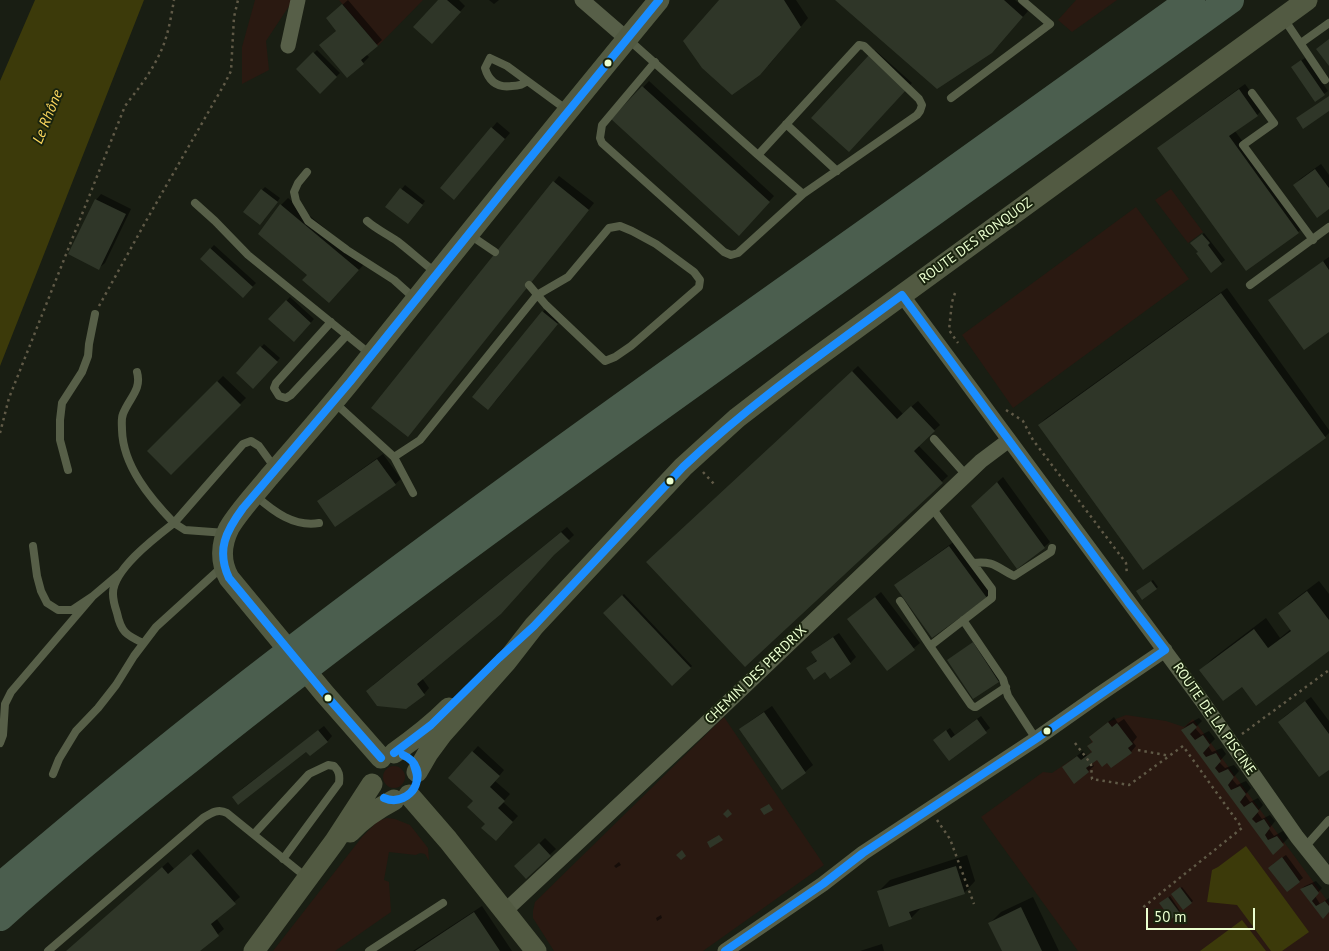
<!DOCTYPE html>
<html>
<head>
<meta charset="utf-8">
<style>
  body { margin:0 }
  #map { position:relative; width:1329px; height:951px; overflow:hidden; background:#191e13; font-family:"PT Sans",sans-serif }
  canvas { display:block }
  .scale { position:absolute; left:1146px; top:908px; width:109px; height:22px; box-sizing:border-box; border:2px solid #ebffd0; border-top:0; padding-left:6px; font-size:15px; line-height:18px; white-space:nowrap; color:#ebffd0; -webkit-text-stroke:4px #19230e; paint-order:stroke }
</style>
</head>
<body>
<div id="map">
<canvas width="1329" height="951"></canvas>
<div class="scale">50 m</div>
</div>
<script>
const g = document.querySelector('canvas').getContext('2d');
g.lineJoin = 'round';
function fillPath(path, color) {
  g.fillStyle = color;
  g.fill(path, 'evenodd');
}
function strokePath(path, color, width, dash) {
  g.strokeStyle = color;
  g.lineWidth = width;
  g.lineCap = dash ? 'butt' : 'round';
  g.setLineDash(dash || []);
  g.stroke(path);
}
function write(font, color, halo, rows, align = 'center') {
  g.font = font + ' "PT Sans",sans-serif';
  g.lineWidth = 4;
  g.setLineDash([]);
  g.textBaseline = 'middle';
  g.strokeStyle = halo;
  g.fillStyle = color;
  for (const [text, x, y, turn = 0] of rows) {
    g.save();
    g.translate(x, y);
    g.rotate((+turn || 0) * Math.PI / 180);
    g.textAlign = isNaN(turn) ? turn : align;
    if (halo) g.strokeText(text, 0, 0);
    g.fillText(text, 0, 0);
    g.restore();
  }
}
fillPath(new Path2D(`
  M255,0H293L266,41L269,70L242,84V47Z
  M339,0H423L378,46Z
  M1076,0H1117L1072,32L1058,20Z
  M1171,189L1203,232L1188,243L1155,200Z
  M1136,207L1189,279L1013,408L962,335Z
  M1126,715L1166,721L1184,727L1193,719L1329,903V951H1078L981,817L1043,772L1052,773L1077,756L1081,760L1091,752L1087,746L1092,742L1089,737L1108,722Z
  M724,717L824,865L703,951H554L533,918V911L535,902Z
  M383 777a11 11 0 1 1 22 0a11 11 0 1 1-22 0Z
  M387,818L395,819L410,825L428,848L429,861L425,854C421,853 419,853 416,855L389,852L384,880L389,882L391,912L335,951H273L362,837L378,821Z`), '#2a1911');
fillPath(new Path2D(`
  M35,0H144L0,366V81Z
  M1246,846L1309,932L1282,951H1271L1237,905L1207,902L1212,870L1218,867Z
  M1242,920L1266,951H1200Z`), '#3c3a0a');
fillPath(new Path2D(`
  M348,0L382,40L366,54L369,57L363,63L337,30L333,13Z
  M440,0H459L465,6L437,37Z
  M489,0H499L494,4Z
  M720,0H796L808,18L768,66Z
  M837,0H1015L1028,11L998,46Z
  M317,50L340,73L320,92L297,69Z
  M875,50L912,83L855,145L870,55Z
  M1305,58L1328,91L1315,100L1296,64Z
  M649,81L774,196L744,229L613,119Z
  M1245,84L1263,109L1257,115L1235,131L1304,226L1298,232L1246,270L1158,148L1164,143Z
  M497,122L510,133L459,193L492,128Z
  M1321,164L1329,175V208L1295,185L1300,179Z
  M559,176L594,203L413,430L373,408Z
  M405,185L425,201L411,219L387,207Z
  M265,187L280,198L264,220L262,190Z
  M101,194L131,209L105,263L99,268L96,200Z
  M288,198L366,262L337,294L309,275L281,205Z
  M1204,233L1225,260L1221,263L1199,252L1192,243Z
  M214,245L256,283L243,296L201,259Z
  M1329,257V330L1270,300L1275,295Z
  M1227,288L1329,430V433L1325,437L1039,425L1045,419Z
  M290,297L314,319L294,341L270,319Z
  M548,306L562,318L494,403L543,312Z
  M264,344L280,358L253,387L237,372Z
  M858,366L903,414L918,401L940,425L918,445L948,476L745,666L654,556Z
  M223,376L246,398L171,473L149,451Z
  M383,454L401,479L395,484L319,501L324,496Z
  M1003,477L1050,542L1044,547L1017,567L978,500Z
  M567,527L574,535L422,678L429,688L424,694L373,685Z
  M955,541L992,592L986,597L901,580Z
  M1153,580L1158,587L1142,598L1139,590Z
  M1319,581L1329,594V650L1242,685L1201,670L1212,659L1266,618L1280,638L1291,629L1279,614L1291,602Z
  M881,592L920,643L887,670L848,619Z
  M624,594L692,666L672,684L604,613Z
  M839,633L856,657L850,663L825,670L807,668L817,660L812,653L818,647Z
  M979,638L1004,675L998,681L973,697L955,655Z
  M1311,697L1329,721V768L1279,722L1285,716Z
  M772,706L813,765L805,772L741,729L749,722Z
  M981,716L990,728L949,759L938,737L950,728L955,735Z
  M1114,717L1118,723L1124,719L1137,737L1133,742L1136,746L1131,752L1107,761L1097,758L1091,762L1094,766L1075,782L1063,767L1083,751L1087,756L1093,751L1094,741L1090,737Z
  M1199,718L1202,721L1195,728L1201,735L1209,731L1215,739L1208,746L1212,752L1222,748L1226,754L1219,762L1225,768L1234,765L1239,771L1232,779L1237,785L1246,781L1251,788L1245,795L1250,802L1258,798L1263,805L1257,812L1262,819L1270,815L1275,821L1269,829L1274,836L1283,831L1288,838L1273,854L1182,730L1188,724Z
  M324,726L332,736L327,742L307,750L239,791Z
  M478,746L504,770L495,781L510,794L503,802L518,816L496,839L475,801L449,778Z
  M545,838L556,849L526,877L516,866Z
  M198,849L240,897L216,918L224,929L198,951H67L168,862L174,869Z
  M967,855L975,881L964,893L922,907L911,918L879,891L890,880Z
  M1286,855L1303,878L1287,891L1273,864Z
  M619,862L621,865L616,868L614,866Z
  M1316,881L1322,888L1315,896L1320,904L1329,898V911L1324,917L1301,889L1305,886Z
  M1182,887L1193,901L1184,908L1173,894Z
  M1170,896L1180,911L1171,918L1161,904Z
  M1033,897L1059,951H1003L990,923L1001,912Z
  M482,906L512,951H413Z
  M661,915L662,918L657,921L656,918Z
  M882,944L884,951H860Z`), '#0007');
fillPath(new Path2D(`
  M438,0H447L461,12L432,44L413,27Z
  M719,0H784L801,27L760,75L732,95L702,68L683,41Z
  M835,0H1004L1023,17L992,53L937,89Z
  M342,4L378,46L361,60L364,64L347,78L319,45L336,31L326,18Z
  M1329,39V66L1316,49Z
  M313,52L337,77L320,94L296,69Z
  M869,55L907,89L849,152L811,118Z
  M1301,60L1325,95L1315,102L1291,67Z
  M642,86L770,202L739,236L611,119Z
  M1239,89L1258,116L1229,136L1299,233L1246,271L1157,148Z
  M1329,96V111L1303,129L1296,118Z
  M491,127L505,139L454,200L440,188Z
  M1315,169L1329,188V209L1317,218L1293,185Z
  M553,181L589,210L408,437L371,408Z
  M400,188L423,205L408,224L385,207Z
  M261,189L278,202L260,225L243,212Z
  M95,199L126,214L99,270L68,254Z
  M280,204L359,270L329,303L302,280L307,275L258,234Z
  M1202,234L1210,243L1208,245L1222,264L1211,273L1196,253L1198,252L1190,243Z
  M210,248L253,287L243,298L200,259Z
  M1323,261L1329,270V332L1304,350L1268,300Z
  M1221,293L1326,438L1143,570L1038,425Z
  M286,300L311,323L294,342L268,319Z
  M542,311L558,324L488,410L472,397Z
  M260,346L278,362L253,389L236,373Z
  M852,371L897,419L911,406L935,431L914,451L943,483L745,667L646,562Z
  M217,381L241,405L171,475L147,451Z
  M377,459L396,485L335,527L317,501Z
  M997,482L1045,548L1017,569L971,506Z
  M561,532L570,541L554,555L501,614L417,684L425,695L406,709L377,706L366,691Z
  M949,546L987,598L932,638L894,585Z
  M1151,581L1157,589L1142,600L1136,591Z
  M1307,591L1329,620V651L1256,706L1242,687L1223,701L1199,670L1254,629L1268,648L1291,631L1278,613Z
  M622,595L691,668L672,686L603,613Z
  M875,597L915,650L887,671L847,619Z
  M833,637L851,664L830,679L825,672L814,680L806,668L817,661L811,652Z
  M973,642L999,682L973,699L947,660Z
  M1305,701L1329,734V770L1319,777L1278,722Z
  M764,712L806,773L782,790L739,729Z
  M977,719L987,733L949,761L933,740L946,730L951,738Z
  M1108,722L1112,727L1117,723L1133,744L1128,748L1132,753L1111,768L1107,763L1102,767L1097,760L1086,768L1089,772L1074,784L1062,767L1077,756L1081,760L1092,752L1087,746L1093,742L1089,737Z
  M1193,723L1197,727L1190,734L1195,740L1203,735L1210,745L1203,753L1206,757L1216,753L1221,761L1215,768L1219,773L1228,769L1234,777L1228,785L1231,790L1240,786L1246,794L1240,802L1244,807L1252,802L1259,811L1252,819L1256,823L1264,819L1270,828L1265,835L1268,840L1277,836L1284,845L1273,855L1181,730Z
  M318,730L328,742L310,756L306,752L238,805L232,797Z
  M472,751L500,776L490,787L505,801L498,808L513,822L496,841L481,828L485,824L467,807L473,801L448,778Z
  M769,804L773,810L764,815L760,809Z
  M728,809L732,814L727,818L723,814Z
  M719,835L723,840L710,848L707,842Z
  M539,843L551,856L526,879L514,866Z
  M682,850L686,856L681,860L676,855Z
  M191,854L236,904L211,924L219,936L200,951H66L162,867L168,874Z
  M1282,857L1300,882L1287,892L1268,868Z
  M956,866L965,894L909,912L912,919L889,927L877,891Z
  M1312,884L1319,893L1312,901L1316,906L1325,901L1329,906V912L1323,919L1300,889Z
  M1180,887L1192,903L1183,910L1171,894Z
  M1168,897L1180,913L1171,919L1159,903Z
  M1021,907L1042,951H1002L988,923Z
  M474,912L500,951H415Z`), '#2f3628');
strokePath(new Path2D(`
  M955,293L952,302L949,330L958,343
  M99,306L146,221L225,83L231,71L234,17L238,0
  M1006,410L1023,421L1033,440L1126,563L1127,575
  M0,433L9,398L125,106C138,89 151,73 160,53C168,37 171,17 174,0
  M703,472L714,484
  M1242,734L1329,670
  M1075,743L1091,764L1092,779L1129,785L1183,746L1242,828L1141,909
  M1138,750L1170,756
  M937,820L950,839L974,904`), '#605a47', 2.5, [2.5, 4]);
strokePath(new Path2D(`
  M1284,19L1325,80
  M629,40L758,155L859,45L864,46L919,99L922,105L920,111L917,115L803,194L758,155
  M1301,43L1329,23
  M655,62L602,125L600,138L602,143L724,252L731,255L738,253L803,194
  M527,81C523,85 519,86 512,86C498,88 489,82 485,68L490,58L507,66L567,110
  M1252,93L1274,123L1243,145L1313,240
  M951,98L1050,24L1022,0
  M786,124L837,171
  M307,172L298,183L294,192L296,201L308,221L347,250L394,280L414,298
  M195,203L215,221L248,255L370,354
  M367,221C376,229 387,234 397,241C410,251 422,262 435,272
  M470,235L495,252
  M1250,285L1329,227
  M331,322L276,383L274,388L279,396L286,398L291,395L347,335
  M137,372C142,390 129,398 123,414C121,419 122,425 122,430C123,466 150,498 174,523C156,537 112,570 113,594C113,601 115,607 117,613C121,632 126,635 143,643
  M335,403L394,457L420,440L537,295L568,277L609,228L620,226L632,231L656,244L694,272L700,280L699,287L631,346L615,357L605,361L546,305L529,285
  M934,439L966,475
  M394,457L413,493
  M68,470L60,440V420L62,403L82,372L88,356L89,344L95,314
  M256,496C274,512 294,527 319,523
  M226,533L185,530L174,523L243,444L251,441L259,446L275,468
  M33,546L37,576L41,591L47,603L58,610H72L93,596L119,574
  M973,563C993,560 998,568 1014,576L1051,552L1052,548
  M900,601L930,646L992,598V589L932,508
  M963,620L1003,679L1008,696L1036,739
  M930,646L971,705L974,707H976L1006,687
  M0,743L3,735L5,704L11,692L93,596
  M53,774L59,759L76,731L98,708L116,685L134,656L156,627L222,567
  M254,834L309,774L328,765L334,766C339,771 340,775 339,783L283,859
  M1305,847L1329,820
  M48,951L203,818C211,813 218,808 227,813L306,877
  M369,951L443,903`), '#575f48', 8);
strokePath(new Path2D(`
  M582,0L627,39
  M288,46L298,0
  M902,295L1202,701L1297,837L1329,877
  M505,911L703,726L981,461L1009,440
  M725,951L823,884L863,853L1036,739L1100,694L1165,650`), '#575f48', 15);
strokePath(new Path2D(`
  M394,753C414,739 432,725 449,708
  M381,758L324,693L229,578C220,562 221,544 229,528C239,511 257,492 269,477C296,446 324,414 350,382C452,254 555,126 659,0
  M417,772L428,753L442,734L506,662L534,626L683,467L737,418L806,365L1307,0
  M409,795L448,840L536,951
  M350,832C363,818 377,809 394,800
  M254,951L335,841L372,784`), '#525a42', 21);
strokePath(new Path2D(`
  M0,887C74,824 148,762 225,702C382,579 543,463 705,347C867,232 1030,116 1191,0
  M0,917C61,862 125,810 190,759C302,669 417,583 534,498C765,330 998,167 1230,0`), '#4b5e4e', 28);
strokePath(new Path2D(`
  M902,295L1128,602L1165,650
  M394,753L431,725L499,658L534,626L683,467C751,403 827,350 902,295
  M381,758L324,693L229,578C216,550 226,531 243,508L350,382L504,190L659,0
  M384,798C399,804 417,794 417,777C417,773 415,769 414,765
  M384,798C412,810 433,768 403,755
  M725,951L823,884L863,853L1036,739L1165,650`), '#1a8dff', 8);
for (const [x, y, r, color] of [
  [608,63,4.5,"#ebffd0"],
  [670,481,4.5,"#ebffd0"],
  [328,698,4.5,"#ebffd0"],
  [1047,731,4.5,"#ebffd0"]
]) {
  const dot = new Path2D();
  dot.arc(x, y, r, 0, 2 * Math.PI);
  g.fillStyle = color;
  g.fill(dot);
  strokePath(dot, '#19230e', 2);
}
write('14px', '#ebffd0', '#19230e', [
  ["ROUTE DES RONQUOZ",976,241,-36],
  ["CHEMIN DES PERDRIX",756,675,-44],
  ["ROUTE DE LA PISCINE",1214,719,55]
]);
write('italic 15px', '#ffd95e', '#19230e', [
  ["Le Rhône",48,117,-68]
]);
</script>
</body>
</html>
